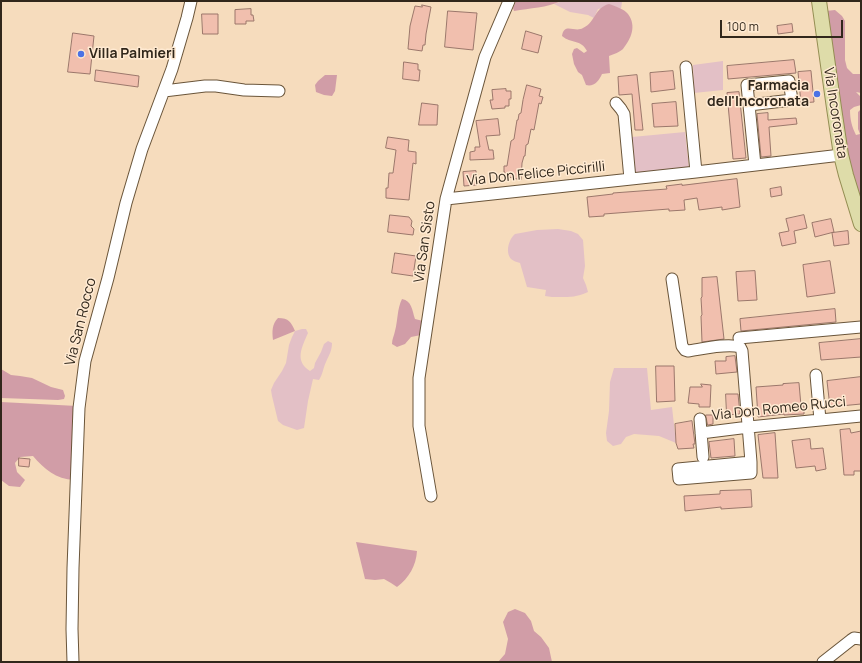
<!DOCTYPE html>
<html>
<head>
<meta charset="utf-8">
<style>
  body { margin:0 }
  #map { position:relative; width:862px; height:663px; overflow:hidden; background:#f6dcbd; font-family:Manrope,sans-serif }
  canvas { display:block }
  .frame { position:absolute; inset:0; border:2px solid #31271b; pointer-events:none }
  .scale { position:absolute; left:720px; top:20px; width:123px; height:18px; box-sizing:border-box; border:2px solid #31271b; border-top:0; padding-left:5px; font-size:12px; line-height:14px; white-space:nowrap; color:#31271b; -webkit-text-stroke:3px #ffead2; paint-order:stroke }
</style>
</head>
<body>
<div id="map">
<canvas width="862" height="663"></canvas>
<div class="frame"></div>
<div class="scale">100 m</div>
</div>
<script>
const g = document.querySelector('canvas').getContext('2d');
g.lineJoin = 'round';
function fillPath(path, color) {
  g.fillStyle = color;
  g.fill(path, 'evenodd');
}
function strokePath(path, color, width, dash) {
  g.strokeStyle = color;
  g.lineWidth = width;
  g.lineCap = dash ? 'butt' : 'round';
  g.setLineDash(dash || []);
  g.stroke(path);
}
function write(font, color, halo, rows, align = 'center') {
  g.font = font + ' Manrope,sans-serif';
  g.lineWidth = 3;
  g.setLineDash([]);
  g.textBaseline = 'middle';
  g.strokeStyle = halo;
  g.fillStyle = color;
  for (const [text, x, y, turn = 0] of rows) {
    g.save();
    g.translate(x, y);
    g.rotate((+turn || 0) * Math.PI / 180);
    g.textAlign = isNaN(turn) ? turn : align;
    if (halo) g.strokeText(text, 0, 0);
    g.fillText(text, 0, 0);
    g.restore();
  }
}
fillPath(new Path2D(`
  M562,1H622V2L621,9L614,6L598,9L594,18L588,15L570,12L554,4Z
  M723,61V90L694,93L693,65Z
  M685,132L689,167L635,173L632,137Z
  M558,229L571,231L578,234L583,240L585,266L583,278L586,285L588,292C576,297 572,297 559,297C554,297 550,297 545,296L546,290L527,287L520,263C517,262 513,261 511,259C505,252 509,239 515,234L537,230Z
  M302,329H306L308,333C302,347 294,361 310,371L314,368L315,363L321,352L324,344L328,341L332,343C332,351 329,355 326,362C323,368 323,374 319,380L313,379L308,401L304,428L297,430L283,425L278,421L272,396L271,390L274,383L282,371L286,363L289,345L292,337L295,331Z
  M614,368H647L651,410L672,407L676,443L659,436L634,434L626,437L621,444L613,446L607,441L606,433L609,411L610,382Z`), '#e3c0c6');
fillPath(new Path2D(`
  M516,1H561C547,8 530,8 514,11L513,8Z
  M609,4C615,6 624,9 628,14C637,26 631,39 623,49C620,52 614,54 609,56L610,73L602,74C599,81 594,87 586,85L582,75L578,72L574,64L572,54L574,49L577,48L584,53L587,51C581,39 571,44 562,36C564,22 575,33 583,28C596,22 594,8 609,4Z
  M835,10L842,16L845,21V60L847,68L853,74H861V93L856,92L861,97V105L854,107L850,110C850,120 852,127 856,135L860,134L858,129V112L861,109V197L857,196L850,174L826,11Z
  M325,75H337L335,91L332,96L324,95L316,92L315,85L318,81Z
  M402,299C412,301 412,310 415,319L423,321L421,335L411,337L405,344L397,347L392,344C392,339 394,336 395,331C398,320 397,309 402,299Z
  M278,318C289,318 291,322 295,331L273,340C272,331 272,324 278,318Z
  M1,369L11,375L20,376L32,378L51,387L63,390L65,396L64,399L58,400L1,398Z
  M1,402L77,406L74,480C56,479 44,469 33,456L20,457L15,463L17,472L25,480L20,487L9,486L1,480Z
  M356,542L417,551C416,566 409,578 397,587L391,583L384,579L375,580L365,579Z
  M515,609L525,613L531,621L534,631L541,637L549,648L552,662H498L505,654L508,639L503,622L508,612Z`), '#d19da7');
const building = new Path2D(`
  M422,5L431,7L426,34L425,45H423L422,51L408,49L410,26L415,6L422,7Z
  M251,9V15H253L254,21H246V24H235V10Z
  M448,11L477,13L473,50L445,47Z
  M202,14H218V34H203Z
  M792,24L793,32L778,34L777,26Z
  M526,31L542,36L538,53L522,49Z
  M73,33L94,36L90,74L68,72Z
  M794,60L796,73L728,79L727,66Z
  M404,62L418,64V70H420L419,81L403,79Z
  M96,70L139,76L138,87L95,81Z
  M673,71L675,89L651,92L650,73Z
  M811,71L814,102L801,103L798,72Z
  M637,75L643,130H635L632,94L619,95L618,77Z
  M527,85L541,89L539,96L543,97L541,104L539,103L534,130L531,129L528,144L526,145L525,156H524L522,163L521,180L505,176V172H504V166H507L511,141L514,139L516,126L517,120H518L519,114L521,113L523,100Z
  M506,89V91H511V99H509V106H505V108L492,109L490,100H493L492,90Z
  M739,92L746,158L733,159L727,93Z
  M676,102L678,126L654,127L652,104Z
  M422,103L438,105L437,125H419Z
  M768,113V120L796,118L797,124L769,127L771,156L761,157L757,114Z
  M498,119L500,135L486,136L489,150H493L494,159L470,160V152L475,151V147H480L476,121Z
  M388,137L409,140L408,151L416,152V164L413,163L409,200L386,198V188H388L389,173H393L396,150L386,148Z
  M476,171L477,185L464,186L463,172Z
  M737,179L740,207L722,210V207L699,210L697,198L684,200L685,210L669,211V209L604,214V216L589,217L587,197L613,194V193L667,189L666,186L682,184V185Z
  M781,187L782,195L771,197L770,189Z
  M390,215L409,217L412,221L411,226L414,229L413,235L388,232Z
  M804,215L807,228L794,231L796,243L782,246L779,233L789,231L786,219Z
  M831,219L834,232L815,237L812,223Z
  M848,231L849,244L834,246L832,233Z
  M395,253L416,256L413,276L392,273Z
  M830,261L835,293L807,297L803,265Z
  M755,271L757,300L738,301L736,272Z
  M717,277L724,339L702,342L701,316L702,315L701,298L702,297V278Z
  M835,309L836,322L741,331L740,319Z
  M861,339V357L821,360L819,343Z
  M735,356L737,372L716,374L715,361H726V357Z
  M656,366H674L675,401L657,402Z
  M861,377V404L830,407L827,381Z
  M799,383L801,406H804V414L784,415V414L758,417L756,387L783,385V384Z
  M701,384L711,385L710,407H699V404L688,403L690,387H702Z
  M726,394H738L740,414L727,415Z
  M706,415H713V424L708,425Z
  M692,421L695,444H693L694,448L678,449L676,443L675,424Z
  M850,429L851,433L861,431V471H854V475H844L840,430Z
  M775,433L778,478H763L758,435Z
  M734,439L735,456L711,458L709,442Z
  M810,439L811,449L823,448L826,469L816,471L815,466L796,468L792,441Z
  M19,458L30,459L29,467L19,466Z
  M751,490L752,507L721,509V507L685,511L684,496L720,494V491Z`);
fillPath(building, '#f1bfae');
strokePath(building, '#9b776b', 1);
const minor = new Path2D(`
  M686,67L696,172
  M164,91L205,86H216L244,90L279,91
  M616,103L621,109L624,114L630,179
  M749,105L792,100L789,81L747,85L755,165
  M446,199L696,172L841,155
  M672,279L682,346L685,350L688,351C702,349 727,343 740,347L742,351L751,462L678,469L679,479L751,473V462
  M739,338L861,327
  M816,375L820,420
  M700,419L703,457
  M701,433L749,427L861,416
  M431,496L419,426V378L446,199L485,57L509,1
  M73,662L72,629L73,568L79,408L85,361L108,278L126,203L142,149L172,69L187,18L191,1
  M823,662L851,640L854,638L861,639`);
const major = new Path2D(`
  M819,1L834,108L841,155L846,175L861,224`);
strokePath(minor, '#6a553a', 13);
strokePath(major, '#938d52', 16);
strokePath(minor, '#fff', 11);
strokePath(major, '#dedca9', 14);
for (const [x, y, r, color] of [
  [81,54,4,"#4b72e5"],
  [817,94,4,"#4b72e5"]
]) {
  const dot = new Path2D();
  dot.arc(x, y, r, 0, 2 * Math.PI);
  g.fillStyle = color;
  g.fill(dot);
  strokePath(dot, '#ffead2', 1.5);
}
write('bold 14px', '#31271b', '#ffead2', [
  ["Villa Palmieri",89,54],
  ["Farmacia",809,86,"right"],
  ["dell'Incoronata",809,102,"right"]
], 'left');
write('14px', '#31271b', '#ffead2', [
  ["Via Incoronata",835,113,81],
  ["Via Don Felice Piccirilli",536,174,-6],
  ["Via San Sisto",425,242,-82],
  ["Via San Rocco",81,322,-76],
  ["Via Don Romeo Rucci",779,409,-6]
]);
</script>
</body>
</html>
